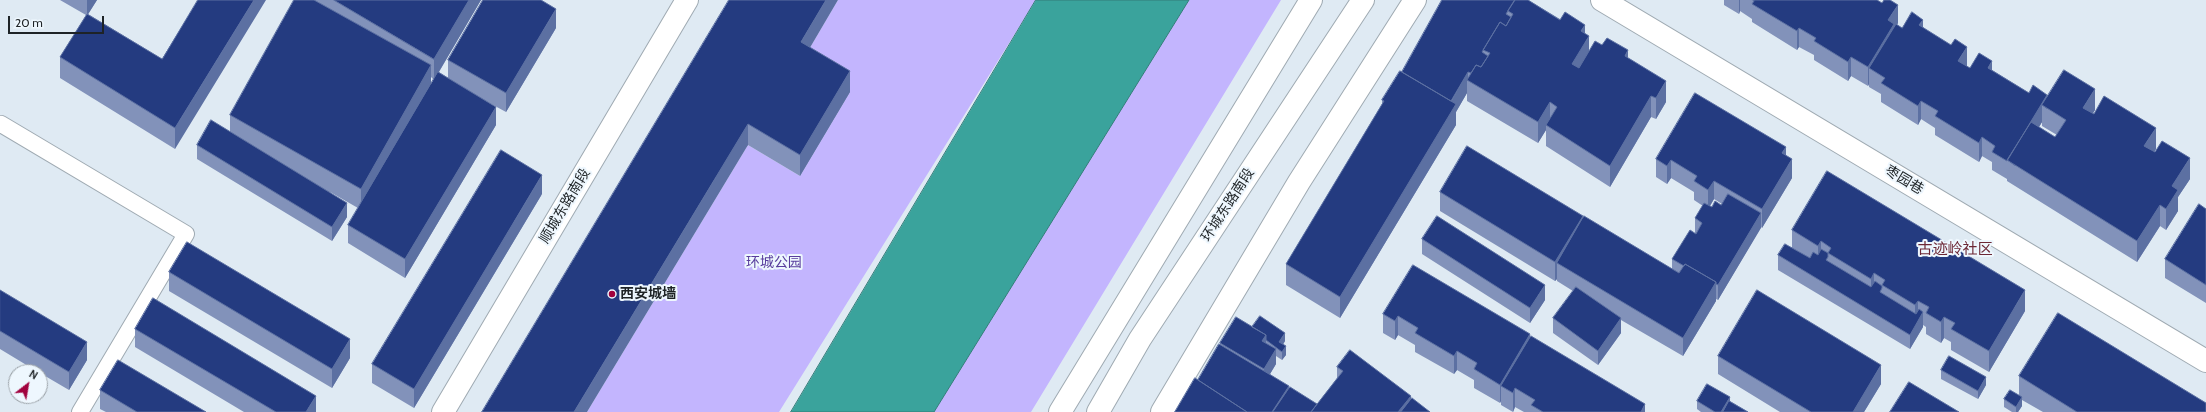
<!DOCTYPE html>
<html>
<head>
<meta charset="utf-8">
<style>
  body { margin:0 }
  #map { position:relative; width:2206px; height:412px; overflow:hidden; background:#dfeaf3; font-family:Cabin,sans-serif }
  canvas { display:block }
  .north { position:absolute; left:8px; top:364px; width:40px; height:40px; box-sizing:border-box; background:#eef7fe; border:1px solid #9ba2a8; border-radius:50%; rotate:31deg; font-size:11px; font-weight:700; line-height:16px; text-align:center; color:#1e2326 }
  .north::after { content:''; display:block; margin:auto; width:14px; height:18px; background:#a1023e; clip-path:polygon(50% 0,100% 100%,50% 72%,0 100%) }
  .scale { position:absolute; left:8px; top:16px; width:96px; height:18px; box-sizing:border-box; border:2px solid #1e2326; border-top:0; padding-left:5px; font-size:12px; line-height:14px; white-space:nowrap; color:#1e2326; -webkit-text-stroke:3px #eef7fe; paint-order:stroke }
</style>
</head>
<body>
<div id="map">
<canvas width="2206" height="412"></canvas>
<div class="north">N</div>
<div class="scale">20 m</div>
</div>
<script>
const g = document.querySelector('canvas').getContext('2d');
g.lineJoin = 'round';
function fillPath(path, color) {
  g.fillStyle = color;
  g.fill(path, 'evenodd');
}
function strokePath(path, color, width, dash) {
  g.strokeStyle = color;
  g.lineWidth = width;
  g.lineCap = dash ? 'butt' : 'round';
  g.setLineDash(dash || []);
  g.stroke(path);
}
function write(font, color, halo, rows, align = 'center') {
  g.font = font + ' Cabin,"Noto Sans SC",sans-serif';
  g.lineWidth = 4;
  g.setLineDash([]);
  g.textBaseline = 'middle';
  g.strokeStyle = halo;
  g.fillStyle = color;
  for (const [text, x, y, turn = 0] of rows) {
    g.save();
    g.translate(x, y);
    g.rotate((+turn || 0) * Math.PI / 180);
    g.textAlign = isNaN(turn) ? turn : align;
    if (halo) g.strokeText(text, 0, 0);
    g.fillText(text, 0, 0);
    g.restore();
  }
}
fillPath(new Path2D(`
  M838,0H1036L779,412H587L748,145L800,176L850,92L801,63Z
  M1189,0H1281L1031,412H934Z`), '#c3b5fe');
const water = new Path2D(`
  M1036,0H1189L934,412H791Z`);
fillPath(water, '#3aa39c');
strokePath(water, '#327d79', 1);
const lane = new Path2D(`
  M0,125L1,124L186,234L80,412`);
const street = new Path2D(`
  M1162,412L1299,182L1415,0`);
const secondary = new Path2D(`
  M1602,0L2206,361
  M443,412L687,0`);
const primary = new Path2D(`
  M1060,412L1311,0
  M1098,412L1140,339L1363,0`);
strokePath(lane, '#9faab2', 18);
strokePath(street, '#9faab2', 24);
strokePath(secondary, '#9faab2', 24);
strokePath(primary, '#9faab2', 24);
strokePath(lane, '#fff', 16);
strokePath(street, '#fff', 22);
strokePath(secondary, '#fff', 22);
strokePath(primary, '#fff', 22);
fillPath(new Path2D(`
  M60,0H97L88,14L162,59L198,0L175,149L60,78V57L86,15Z
  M294,0H481L439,72L448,78V60L556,28L506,112L484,100L496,125L405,278L348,243V225L358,208L330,192L347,217L332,241L197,159V145L230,132V115ZM431,77L434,80L431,85Z
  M1528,0L1585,34L1589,51L1602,45L1628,59L1666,102L1656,119L1651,117L1610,187L1546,146V130L1538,143L1467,101V93L1456,112V125L1340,318L1286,285V264L1382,104V100L1402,72Z
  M1724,0H1877L1898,23L1897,25L1902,28L1923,27L1967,66H1966L1970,68L1992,70L2029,93L2047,96L2095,110L2093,113L2156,149L2154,152L2190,179L2178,197V211L2166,230L2160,226L2137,262L2007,181V179L1992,170V162L1982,156L1979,162L1935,135V128L1921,119L1918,125L1881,102V94L1869,87V84L1868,86L1851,76L1848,81L1814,60V55L1799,47L1797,50L1752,22V19L1740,11L1739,14L1724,5ZM2042,122V126L2057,135L2055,137L2039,127Z
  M810,47L850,92L800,176L748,145L482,412Z
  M1786,156L1792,178L1762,228L1761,227L1718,300L1716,299V301L1683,356L1621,320V333L1598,365L1553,333V318L1573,291L1557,281V279L1555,281L1440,211V192L1583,218L1672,269V259L1695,233V218L1703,206L1694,200V192L1671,178L1667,184L1656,177V159ZM1714,199L1722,204L1721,205L1712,207L1710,206Z
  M542,194L414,408L372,383V364Z
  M2206,209V303L2165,278V259Z
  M1792,230L2025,311L1989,372L1951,350V342L1944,338L1941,343L1926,334V327L1923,325V327L1910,349L1778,270V255L1792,247Z
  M1422,239L1545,300L1530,323L1422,254Z
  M169,272L350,358L332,388L169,291Z
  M0,290L87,360L69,390L40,373V372H38L0,349Z
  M1383,314L1530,337L1645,412H1524L1515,407L1513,412L1501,405V401L1500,403L1474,388V380L1457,370L1454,374L1415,352V345L1398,335L1395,340L1383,333Z
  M1252,327L1285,341L1283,345L1286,355L1282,360L1276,356V364L1270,374L1289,388L1317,404L1337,378V367L1411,400L1430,412H1175L1198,380L1220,345V343Z
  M135,329L316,412H244L135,347Z
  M1718,356L1881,384L1864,412H1780L1718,374Z
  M1941,370L1986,385L1978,399L1941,379Z
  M2019,376L2206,412H2043L2022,400V406L2018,412H2012L2004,407V399L2019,395Z
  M100,390L206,412H106L100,409Z
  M1697,401H1730L1748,412H1701L1697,409Z`), '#8292ba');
fillPath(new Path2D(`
  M87,0H97L87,16Z
  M254,0H266L175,149V128Z
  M469,0H481L434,80V59Z
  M826,0H838L801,63V42Z
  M1739,0H1740V11L1739,14Z
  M1898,5V23L1869,68V84L1868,86V67L1888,20Z
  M556,9V28L506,112V93Z
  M1923,20V38L1919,25Z
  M1585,25V43L1589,36V57L1572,85V64L1581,31Z
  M1799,28V47L1797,50V31Z
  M1967,47V66L1958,80V61Z
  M1628,50V72L1625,56Z
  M1851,57V76L1848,81V62Z
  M1992,61V80L1988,68Z
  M431,65V86L361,210V189Z
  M850,71V92L800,176V155Z
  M1468,72V81L1467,80V93L1456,112V125L1340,318V297L1451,102Z
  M1666,81V102L1656,119V98Z
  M2095,89V110L2083,129V108Z
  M2047,95V109L2042,105V122L2015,166L2007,160V179V161Z
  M1651,96V117L1610,187V166Z
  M1921,101V119L1918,125V106Z
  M1550,102V123L1546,125V130L1538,143V122Z
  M496,107V125L405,278V259Z
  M748,124V145L587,412H574Z
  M2156,128V149L2144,167V146Z
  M1982,137V156L1979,162V143Z
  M1786,147V166L1782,153Z
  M2190,158V179L2178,197V211L2166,230V209L2172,186Z
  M1792,159V178L1762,228V209Z
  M1671,160V178L1667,184V166Z
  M542,175V194L414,408V389Z
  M1714,181V199L1708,209V190Z
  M347,203V217L332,241V227Z
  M2160,205V226L2137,262V241Z
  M1761,213V228L1718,300V285Z
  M1583,216V235L1557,263V279L1555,281V262Z
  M1821,241V262L1818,267V246Z
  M1874,273V294L1871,300V279Z
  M1716,282V301L1683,356V338Z
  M1545,285V300L1530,323V308Z
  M2025,290V311L1989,372V351Z
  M1918,301V321L1923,312V327L1910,349V335L1915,325V305Z
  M1398,316V335L1395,340V321Z
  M1944,317V338L1941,343V322Z
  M1621,318V333L1598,365V351Z
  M1285,333V341L1279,350V342Z
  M1530,334V353L1501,386V401L1500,403V385Z
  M1266,335V350L1262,341Z
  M350,339V358L332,388V369Z
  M87,342V360L69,390V372Z
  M1286,346V355L1282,360V352Z
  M1276,349V364L1264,384V369Z
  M1457,351V370L1454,374V356Z
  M1881,365V384L1864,412H1853Z
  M1986,377V385L1978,399V391Z
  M1289,386V401L1281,412H1272Z
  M1515,388V407L1513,412V393Z
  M316,396V412H306Z
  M1411,396V412H1398Z
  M1730,397V405L1726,412H1721Z
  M2022,397V406L2018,412H2016V407Z
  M1645,404V412H1641Z`), '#5c70a2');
const building = new Path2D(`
  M198,0H254L175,128L60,57L87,14L162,59Z
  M294,0H314L431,65L361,189L230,115Z
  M334,0H469L434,59Z
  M483,0H541L556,9L506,93L448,60Z
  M729,0H826L801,42L850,71L800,155L748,124L574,412H482Z
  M1442,0H1515L1506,14L1511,17L1506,26L1500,22L1482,52L1488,56L1481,67L1476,65L1471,73L1468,72L1451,101L1402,72Z
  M1515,0H1528L1560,20L1565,12L1585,25L1581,31L1589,36L1572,64L1579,68L1595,41L1602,45L1607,38L1628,50L1625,56L1666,81L1656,98L1651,96L1610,166L1546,125L1557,107L1550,102L1538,122L1467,80L1476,65L1481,67L1490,53L1483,50L1500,22L1506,26L1513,14L1508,11Z
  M1753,0H1877L1882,3L1884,0H1890L1898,5L1888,20L1894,24L1868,67L1851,57L1848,62L1814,41L1816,38L1799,28L1797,31L1752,4L1754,1Z
  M1912,12L1923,20L1919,25L1951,45L1955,39L1967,47L1958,61L1970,68L1979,53L1992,61L1988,68L2029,93L2033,85L2047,95L2007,161L1992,152L1995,146L1982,137L1979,143L1935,116L1938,111L1921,101L1918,106L1881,83L1885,78L1869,68L1896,24L1902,28Z
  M2064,70L2095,89L2083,108L2094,114L2104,96L2156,128L2144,146L2155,152L2162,141L2190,158L2172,186L2178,190L2166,209L2160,205L2137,241L2007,160L2031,122L2055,137L2066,120L2042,105Z
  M1400,71L1456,104L1340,297L1286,264L1384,101L1382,100Z
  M438,72L496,107L405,259L348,225Z
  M1695,93L1786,147L1782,153L1792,159L1762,209L1714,181L1708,190L1694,181L1697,176L1671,160L1667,166L1656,159Z
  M211,120L347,203L332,227L197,145Z
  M1467,146L1583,216L1555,262L1440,192Z
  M501,150L542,175L414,389L372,364Z
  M1827,171L2025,290L1989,351L1951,329L1955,323L1944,317L1941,322L1926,313L1929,307L1918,301L1915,305L1882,285L1885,280L1874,273L1871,279L1828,253L1831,248L1821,241L1818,246L1792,230Z
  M1728,194L1761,213L1718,285L1716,284V282L1685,264L1684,266L1672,259L1690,230L1696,234L1702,223L1695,218L1704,203L1712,207L1715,201L1721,205Z
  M2199,204L2206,209V285L2165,259Z
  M1437,216L1545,285L1530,308L1422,239Z
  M1584,216L1679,273L1685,264L1716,282L1683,338L1557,263Z
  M187,242L350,339L332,369L169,272Z
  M1785,244L1810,258L1813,252L1818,255L1821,249L1828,253V257L1826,260L1871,287L1875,281L1882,286V288L1880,292L1916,314L1919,309L1923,312L1910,335L1778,255Z
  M1413,265L1530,334L1500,385L1474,369L1477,363L1457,351L1454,356L1415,333L1418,328L1398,316L1395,321L1383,314Z
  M1576,287L1621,318L1598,351L1553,318Z
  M0,290L87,342L69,372L0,331Z
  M1757,290L1881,365L1853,412H1811L1718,356Z
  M153,298L316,396L306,412H276L135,329Z
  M2058,313L2206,403V412H2077L2019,376Z
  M1260,316L1285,333L1279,342L1286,346L1282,352L1266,340V335L1252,327Z
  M1236,317L1266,335L1262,341L1276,349L1264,369L1220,343Z
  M1531,336L1645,404L1641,412H1543L1531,405L1535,400L1515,388L1513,393L1501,386Z
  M1219,344L1289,386L1272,412H1247L1198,380Z
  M1350,350L1411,396L1398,412H1311L1343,371L1337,367Z
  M1949,356L1986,377L1978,391L1941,370Z
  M118,360L206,412H137L100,390Z
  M1195,378L1247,412H1175Z
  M1909,382L1959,412H1890Z
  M1707,384L1730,397L1721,412H1715L1697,401Z
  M1290,387L1317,404L1311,412H1273Z
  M2010,390L2022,397L2016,407L2004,399Z
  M1412,398L1430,412H1401Z
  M1729,401L1748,412H1723Z`);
fillPath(building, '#243b80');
strokePath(building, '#5c70a2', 1);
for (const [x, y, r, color] of [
  [612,294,4,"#a1023e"]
]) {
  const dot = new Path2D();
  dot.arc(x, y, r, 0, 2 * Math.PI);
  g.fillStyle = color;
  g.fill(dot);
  strokePath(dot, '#eef7fe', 1.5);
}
write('14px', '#1e2326', '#eef7fe', [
  ["枣园巷",1904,180,31],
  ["环城东路南段",1228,205,-57],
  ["顺城东路南段",565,206,-59]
]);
write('14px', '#583d9d', '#eef7fe', [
  ["环城公园",774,263]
]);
write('bold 14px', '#1e2326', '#eef7fe', [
  ["西安城墙",620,294]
], 'left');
write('15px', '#6c2735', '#eef7fe', [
  ["古迹岭社区",1955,250]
]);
</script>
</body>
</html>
